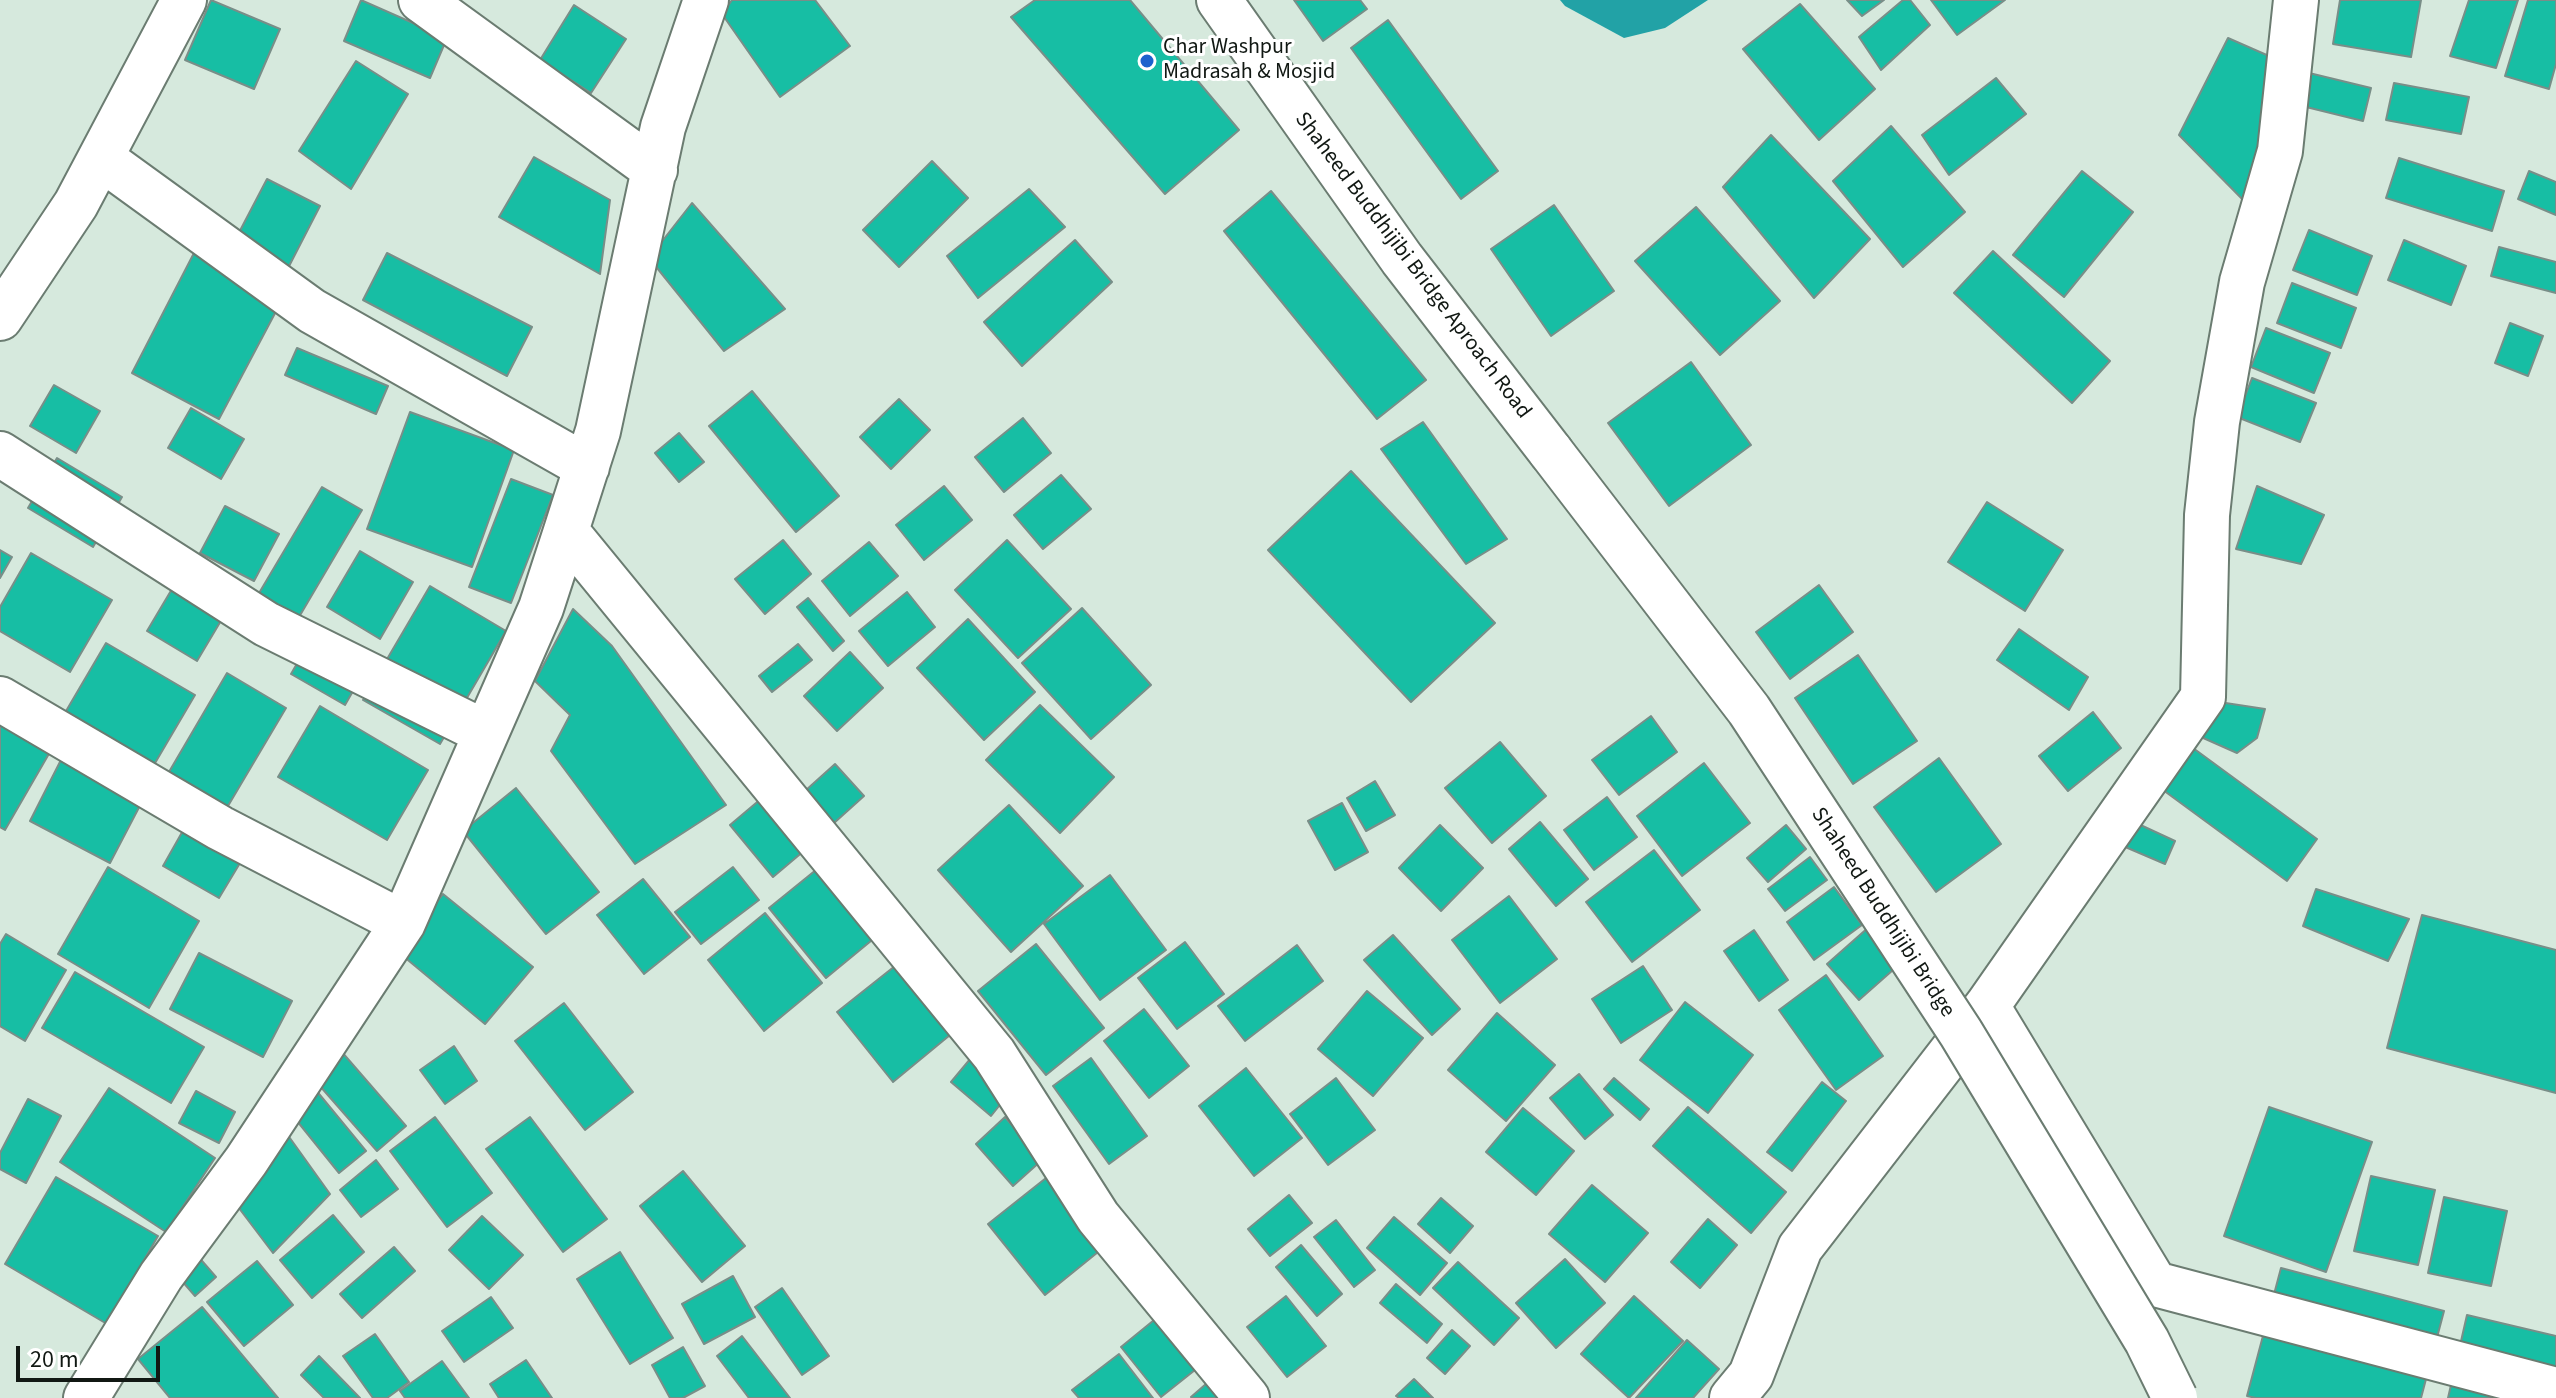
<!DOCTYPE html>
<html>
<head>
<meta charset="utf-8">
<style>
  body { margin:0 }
  #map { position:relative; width:2556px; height:1398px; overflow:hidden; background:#d6e9dd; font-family:"Source Sans 3",sans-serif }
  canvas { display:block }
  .scale { position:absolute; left:16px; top:1346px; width:144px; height:36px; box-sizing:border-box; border:4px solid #111813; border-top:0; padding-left:10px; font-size:24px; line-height:28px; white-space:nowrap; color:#111813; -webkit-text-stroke:6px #fff; paint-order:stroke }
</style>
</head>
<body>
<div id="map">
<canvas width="2556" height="1398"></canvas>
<div class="scale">20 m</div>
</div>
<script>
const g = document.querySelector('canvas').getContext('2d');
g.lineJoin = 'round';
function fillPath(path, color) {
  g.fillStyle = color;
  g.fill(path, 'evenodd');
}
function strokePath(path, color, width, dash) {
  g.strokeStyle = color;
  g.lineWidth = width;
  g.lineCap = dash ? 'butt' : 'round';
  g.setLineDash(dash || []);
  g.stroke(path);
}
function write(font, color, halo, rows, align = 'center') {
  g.font = font + ' "Source Sans 3",sans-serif';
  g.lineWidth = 6;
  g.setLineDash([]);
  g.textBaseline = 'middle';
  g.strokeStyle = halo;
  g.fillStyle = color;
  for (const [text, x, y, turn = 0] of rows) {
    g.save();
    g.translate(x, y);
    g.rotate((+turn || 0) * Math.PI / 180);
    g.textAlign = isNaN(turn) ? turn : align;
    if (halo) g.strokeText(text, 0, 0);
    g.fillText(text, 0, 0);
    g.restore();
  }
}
fillPath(new Path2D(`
  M1560,0H1708L1665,28L1624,38L1565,6Z`), '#22a2a6');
const building = new Path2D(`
  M211,0L280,29L254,89L185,60Z
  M361,0L447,38L430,78L344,41Z
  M732,0H815L850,46L780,97L722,14Z
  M1035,0H1130L1239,130L1165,194L1011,17Z
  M1294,0H1360L1367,9L1323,41Z
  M1847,0H1884L1862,16Z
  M1903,0H1910L1930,25L1881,70L1859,37Z
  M1931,0H2005L1957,35Z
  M2340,0H2421L2411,57L2333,44Z
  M2469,0H2518L2496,68L2450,56Z
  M2528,0H2556V64L2549,89L2505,76Z
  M1800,4L1875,89L1819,140L1743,49Z
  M574,5L626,39L591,93L540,60Z
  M1388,20L1498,171L1461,199L1351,48Z
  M2228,38L2278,60L2251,208L2179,135Z
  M356,61L408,94L351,189L299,151Z
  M2305,72L2371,88L2363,121L2298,105Z
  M1996,78L2026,114L1949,175L1922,135Z
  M2394,83L2469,97L2461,134L2386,120Z
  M1891,126L1965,212L1903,267L1833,181Z
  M1771,135L1870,239L1814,298L1723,187Z
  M534,157L610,200L600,274L499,217Z
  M2399,158L2504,191L2492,231L2386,198Z
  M932,161L968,198L899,267L863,230Z
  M2082,171L2133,212L2064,297L2013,255Z
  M2529,171L2556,182V215L2518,199Z
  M267,179L320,206L286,272L233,244Z
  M1029,189L1065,227L978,298L947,256Z
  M1271,191L1426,380L1377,419L1224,231Z
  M692,203L785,309L724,351L649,258Z
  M1554,205L1614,291L1551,336L1491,249Z
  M1696,207L1780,301L1720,355L1635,261Z
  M2309,230L2372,256L2357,295L2293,270Z
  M1075,240L1112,282L1022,366L984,322Z
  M2404,240L2466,266L2451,305L2388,280Z
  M2499,247L2556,262V293L2491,276Z
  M1993,251L2110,361L2072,403L1954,293Z
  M194,253L282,300L219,419L132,373Z
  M387,253L532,327L507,376L363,300Z
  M2292,283L2356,308L2341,348L2277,323Z
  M2510,323L2543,336L2528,376L2495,363Z
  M2266,328L2330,353L2314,393L2251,367Z
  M297,348L388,386L376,414L285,375Z
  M1691,362L1751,445L1669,506L1608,423Z
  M2252,378L2316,403L2300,442L2237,417Z
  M54,385L100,411L76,453L30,426Z
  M752,391L839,496L796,532L709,426Z
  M899,399L930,430L891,469L860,437Z
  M191,408L244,439L221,479L168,448Z
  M410,412L514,450L472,567L367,529Z
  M1023,418L1051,453L1004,492L975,457Z
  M1423,422L1507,539L1466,564L1381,449Z
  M679,433L704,462L679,482L655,453Z
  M57,458L122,497L93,547L28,508Z
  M1351,471L1495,623L1411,702L1268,550Z
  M1061,475L1091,509L1043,549L1014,515Z
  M511,479L553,495L511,603L469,587Z
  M944,486L972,520L924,560L896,525Z
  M2257,486L2324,515L2301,564L2236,549Z
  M322,487L362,510L289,634L249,610Z
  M1987,502L2063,550L2025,611L1948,562Z
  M225,506L279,534L254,581L200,553Z
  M783,540L811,574L765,614L735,579Z
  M1007,540L1071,609L1018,658L955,590Z
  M869,542L898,576L850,616L822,581Z
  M0,550L12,557L0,578Z
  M360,551L413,582L380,639L327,607Z
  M31,553L112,600L70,672L0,631V607Z
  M1819,585L1853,632L1790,679L1756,632Z
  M430,586L506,631L440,744L363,700Z
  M172,589L222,619L197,661L147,631Z
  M907,592L935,627L888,666L859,631Z
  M808,598L844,641L833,651L797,607Z
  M1082,608L1151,685L1091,739L1022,663Z
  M573,609L612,646L726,805L635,864L551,751L570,715L535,681Z
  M968,619L1035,692L984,740L917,668Z
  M318,627L372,658L345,705L291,674Z
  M2019,629L2088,677L2069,710L1997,660Z
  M106,643L195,695L148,775L59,723Z
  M798,644L812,660L772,692L759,676Z
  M850,652L883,688L837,731L804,696Z
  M1858,655L1917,741L1853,784L1795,698Z
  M227,673L286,708L225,811L166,777Z
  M2219,702L2265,709L2257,738L2237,753L2201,737Z
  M1040,705L1114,777L1060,833L986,760Z
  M320,706L428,770L387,840L278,777Z
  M2093,712L2121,748L2068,791L2039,756Z
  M0,713L54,745L5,830L0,827Z
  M1651,716L1677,752L1619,795L1592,760Z
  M1500,742L1546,796L1492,843L1445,788Z
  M2193,748L2317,839L2287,881L2163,790Z
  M65,752L146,794L110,863L30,821Z
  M1939,758L2001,844L1936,892L1874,807Z
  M1704,763L1750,823L1682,876L1637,816Z
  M835,764L864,796L824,832L795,800Z
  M1375,781L1395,815L1366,831L1347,798Z
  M516,788L599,892L546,934L463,831Z
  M1607,797L1637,837L1594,870L1564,830Z
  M762,798L805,850L773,877L730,825Z
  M1342,803L1368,852L1335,870L1308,821Z
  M1009,805L1083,886L1011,952L938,870Z
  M189,820L246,853L219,898L163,866Z
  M1540,822L1588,879L1556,906L1509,849Z
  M2134,822L2175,841L2165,864L2123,846Z
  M1440,825L1483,868L1441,911L1399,868Z
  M1786,825L1806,849L1768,882L1747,858Z
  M1654,850L1700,910L1632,962L1586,902Z
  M1810,857L1827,880L1785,911L1768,889Z
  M827,861L883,931L826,978L769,908Z
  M108,867L199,921L149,1008L58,954Z
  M733,867L759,900L701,944L675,912Z
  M1110,875L1166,950L1100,1000L1044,924Z
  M643,879L690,937L644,974L597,915Z
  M1834,887L1862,925L1814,960L1787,922Z
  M2316,889L2409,919L2388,961L2303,926Z
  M443,894L533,967L485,1024L397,951Z
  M1509,896L1557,959L1500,1003L1452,940Z
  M765,913L822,983L764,1031L708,960Z
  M2422,915L2556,950V1093L2387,1048Z
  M1870,926L1902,962L1859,1000L1827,964Z
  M1754,930L1788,980L1759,1001L1724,951Z
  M6,934L66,970L25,1041L0,1026V944Z
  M1393,935L1460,1009L1432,1035L1364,960Z
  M1185,942L1224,994L1177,1029L1138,978Z
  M1036,944L1104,1028L1046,1075L978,991Z
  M1297,945L1323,981L1245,1041L1218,1006Z
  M199,953L292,1001L263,1057L170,1009Z
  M895,966L950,1035L893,1082L837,1012Z
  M1643,966L1672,1010L1621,1043L1592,999Z
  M75,972L204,1047L171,1103L42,1028Z
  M1826,975L1883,1056L1836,1090L1779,1010Z
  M1367,991L1423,1038L1373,1096L1318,1049Z
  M1685,1002L1753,1055L1708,1113L1640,1060Z
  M564,1003L633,1092L585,1130L515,1041Z
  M1144,1009L1189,1066L1149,1098L1104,1041Z
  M1497,1013L1555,1065L1506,1121L1448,1070Z
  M454,1046L477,1081L445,1104L420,1070Z
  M341,1051L406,1126L377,1151L312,1077Z
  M971,1058L1011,1091L991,1116L951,1082Z
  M1091,1058L1147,1136L1109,1164L1053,1086Z
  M1246,1068L1302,1138L1254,1176L1199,1106Z
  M1579,1074L1613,1115L1585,1139L1550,1098Z
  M1336,1078L1375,1130L1328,1165L1290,1114Z
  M1614,1078L1649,1109L1640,1120L1604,1089Z
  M1822,1082L1846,1101L1792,1171L1767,1152Z
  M109,1088L215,1158L166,1232L60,1162Z
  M315,1089L366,1151L339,1173L289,1111Z
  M196,1091L235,1112L219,1143L179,1123Z
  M28,1099L61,1116L26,1183L0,1169V1153Z
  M1688,1107L1786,1192L1751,1233L1653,1146Z
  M2269,1107L2372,1142L2326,1272L2224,1236Z
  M1523,1108L1574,1151L1536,1195L1486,1152Z
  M435,1117L492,1193L447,1227L390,1151Z
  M530,1117L607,1219L563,1252L486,1149Z
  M1005,1117L1042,1160L1013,1186L976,1144Z
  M282,1127L330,1194L273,1253L229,1195Z
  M376,1160L398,1189L361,1217L340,1190Z
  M683,1171L745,1246L702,1282L640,1206Z
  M2371,1176L2435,1190L2418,1265L2354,1251Z
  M56,1177L158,1236L107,1324L5,1264Z
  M1046,1178L1103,1248L1045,1295L988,1224Z
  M1592,1185L1648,1233L1605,1282L1549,1234Z
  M1289,1195L1312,1223L1270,1256L1248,1229Z
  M2444,1197L2507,1211L2491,1286L2428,1273Z
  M1441,1198L1473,1226L1450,1253L1418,1224Z
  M333,1215L364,1252L312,1298L280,1260Z
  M482,1216L523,1255L489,1289L449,1250Z
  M1394,1217L1447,1263L1420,1295L1367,1248Z
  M1708,1219L1737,1245L1700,1288L1671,1262Z
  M1336,1220L1375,1270L1354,1287L1314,1237Z
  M1301,1245L1342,1294L1317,1316L1276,1267Z
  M394,1247L415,1271L362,1318L340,1294Z
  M620,1252L673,1338L630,1364L577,1279Z
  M196,1254L216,1277L195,1296L175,1273Z
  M1565,1259L1605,1303L1556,1348L1516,1303Z
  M257,1261L293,1305L244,1346L207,1302Z
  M1458,1262L1519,1318L1494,1345L1433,1288Z
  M2281,1268L2444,1311L2421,1398H2256L2247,1396Z
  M733,1276L755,1317L704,1344L682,1304Z
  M1396,1284L1442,1324L1427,1343L1380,1303Z
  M782,1288L829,1356L802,1375L755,1307Z
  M1286,1296L1326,1346L1287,1377L1247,1327Z
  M1634,1296L1683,1341L1629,1398L1581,1354Z
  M491,1297L513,1328L464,1362L442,1331Z
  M202,1307L278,1398H170L138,1359Z
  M2467,1315L2556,1336V1398H2448Z
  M1159,1316L1200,1366L1161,1397L1121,1347Z
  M1452,1330L1470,1346L1445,1374L1427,1358Z
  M375,1334L409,1382L387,1398H373L343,1356Z
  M742,1336L790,1398H749L717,1356Z
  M1687,1340L1719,1369L1693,1398H1636Z
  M683,1347L705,1386L683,1398H670L652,1365Z
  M1119,1354L1153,1398H1079L1072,1390Z
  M319,1356L360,1398H324L301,1375Z
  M526,1360L552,1398H499L490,1384Z
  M442,1361L469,1398H405L400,1391Z
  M1214,1377L1232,1398H1192L1191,1397Z
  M1414,1379L1433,1398H1399L1396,1396Z`);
fillPath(building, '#17bea4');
strokePath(building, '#798e88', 2);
const minor = new Path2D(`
  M421,0L655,170
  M101,158L312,311L587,467
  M0,318L76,204L184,0
  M0,454L266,624L486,733
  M566,531L994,1054L1098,1217L1247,1398
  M0,699L220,828L403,923
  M1987,1006L2155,1284L2556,1390
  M86,1398L161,1276L246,1161L403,923L541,608L566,531L598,431L663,127L706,0
  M1732,1398L1751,1375L1800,1248L1987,1006L2203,697L2207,515L2217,422L2242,282L2280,151L2296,0`);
const major = new Path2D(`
  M1219,0L1402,259L1551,452`);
strokePath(minor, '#6b7c71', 48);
strokePath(major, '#6b7c71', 48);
strokePath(minor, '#fff', 44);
strokePath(major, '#fff', 44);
const majorBridge = new Path2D(`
  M1551,452L1749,710L1961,1033L2147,1341L2175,1398`);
strokePath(majorBridge, '#6b7c71', 48, []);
strokePath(majorBridge, '#fff', 44);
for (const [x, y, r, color] of [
  [1147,61,8,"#1c62cd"]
]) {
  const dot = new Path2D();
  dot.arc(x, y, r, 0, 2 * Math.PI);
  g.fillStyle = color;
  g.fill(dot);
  strokePath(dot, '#fff', 3);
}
write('22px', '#111813', '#fff', [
  ["Char Washpur",1163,48],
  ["Madrasah & Mosjid",1163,73]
], 'left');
write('22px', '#111813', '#fff', [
  ["Shaheed Buddhijibi Bridge Aproach Road",1412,266,53],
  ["Shaheed Buddhijibi Bridge",1882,913,57]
]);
</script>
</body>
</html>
